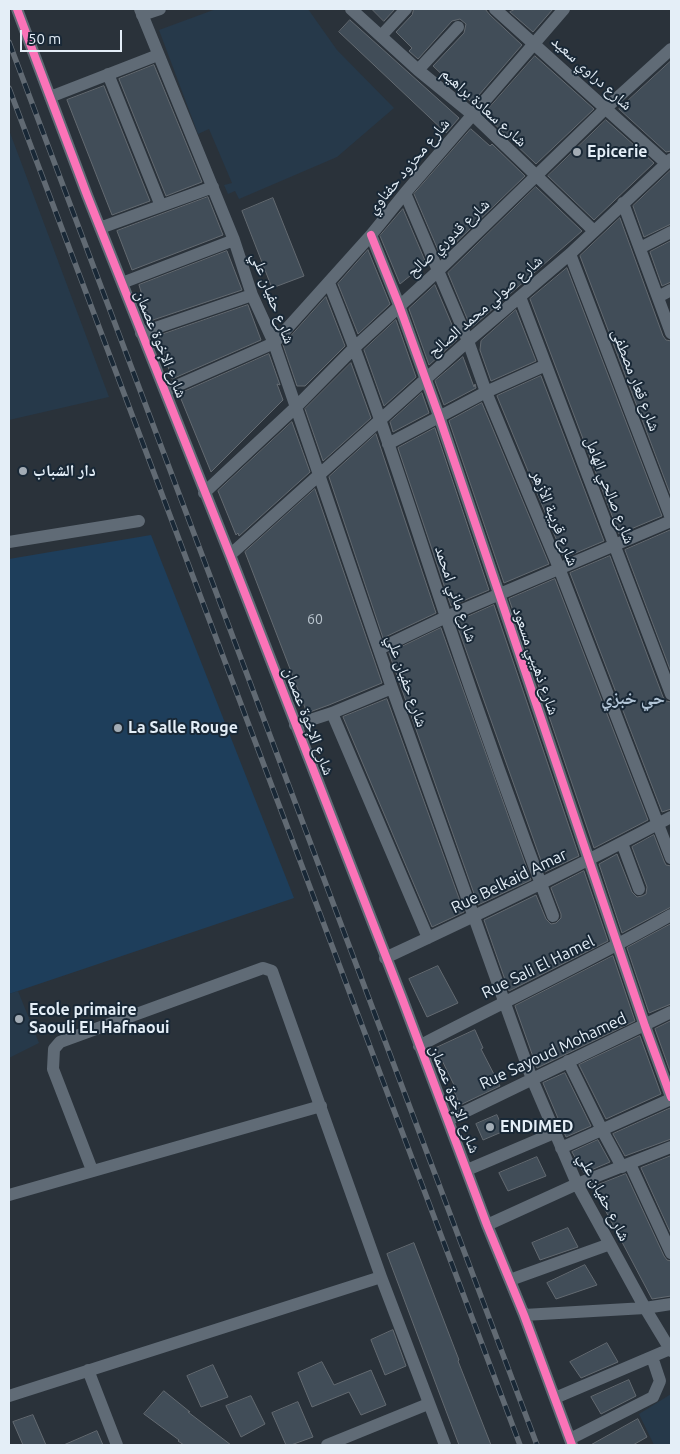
<!DOCTYPE html>
<html>
<head>
<meta charset="utf-8">
<style>
  body { margin:0 }
  #map { position:relative; width:680px; height:1454px; overflow:hidden; background:#2a323a; font-family:Ubuntu,sans-serif }
  canvas { display:block }
  .frame { position:absolute; inset:0; border:10px solid #e4eef7; pointer-events:none }
  .scale { position:absolute; left:20px; top:30px; width:102px; height:22px; box-sizing:border-box; border:2px solid #e4eef7; border-top:0; padding-left:6px; font-size:15px; line-height:18px; white-space:nowrap; color:#e4eef7; -webkit-text-stroke:4px #192836; paint-order:stroke }
</style>
</head>
<body>
<div id="map">
<canvas width="680" height="1454"></canvas>
<div class="frame"></div>
<div class="scale">50 m</div>
</div>
<script>
const g = document.querySelector('canvas').getContext('2d');
g.lineJoin = 'round';
function fillPath(path, color) {
  g.fillStyle = color;
  g.fill(path, 'evenodd');
}
function strokePath(path, color, width, dash) {
  g.strokeStyle = color;
  g.lineWidth = width;
  g.lineCap = dash ? 'butt' : 'round';
  g.setLineDash(dash || []);
  g.stroke(path);
}
function write(font, color, halo, rows, align = 'center') {
  g.font = font + ' Ubuntu,"Noto Naskh Arabic",sans-serif';
  g.lineWidth = 4;
  g.setLineDash([]);
  g.textBaseline = 'middle';
  g.strokeStyle = halo;
  g.fillStyle = color;
  for (const [text, x, y, turn = 0] of rows) {
    g.save();
    g.translate(x, y);
    g.rotate((+turn || 0) * Math.PI / 180);
    g.textAlign = isNaN(turn) ? turn : align;
    if (halo) g.strokeText(text, 0, 0);
    g.fillText(text, 0, 0);
    g.restore();
  }
}
fillPath(new Path2D(`
  M216,9H308L337,50L394,108L337,157L239,199L235,191L228,194L224,185L232,183L209,129L198,134L159,30Z
  M9,130L109,397L9,420Z
  M18,991L39,1043L9,1058V994Z
  M671,1394V1445H654L639,1414Z`), '#26394a');
fillPath(new Path2D(`
  M151,535L294,898L9,994V559Z`), '#1e3e5b');
const building = new Path2D(`
  M372,9H395L384,21Z
  M414,9H485L490,15L522,45L472,103L433,66L464,33L466,24L460,19L452,21L418,59L409,51L412,48L396,32L412,15Z
  M516,9H553L533,32L510,12Z
  M350,20L459,118L446,133L339,32Z
  M535,56L594,109L536,164L484,114Z
  M671,61V151L666,152L619,109Z
  M154,65L202,182L166,196L119,79Z
  M104,86L150,201L112,215L67,100Z
  M606,120L654,163L594,220L548,176Z
  M471,129L490,146L492,144L525,176L441,257L414,194Z
  M671,170V224L644,237L633,206Z
  M536,187L582,231L471,328L448,273Z
  M208,197L223,235L132,270L117,231Z
  M273,198L304,276L272,288L242,211Z
  M403,209L426,263L400,284L380,236Z
  M620,218L663,336L666,340L671,341V496L580,256Z
  M671,241V282L662,286L650,252Z
  M368,250L390,304L358,334L338,284Z
  M227,251L242,290L150,321L139,285Z
  M567,268L662,516L619,534L530,299Z
  M435,285L458,339L429,365L409,309Z
  M326,297L345,346L305,386H297L283,345Z
  M248,305L261,340L172,379L158,336Z
  M516,310L536,361L491,381L480,350L481,341Z
  M396,320L416,377L384,406L364,350Z
  M269,354L280,385L277,384L283,400L211,472L179,394Z
  M463,357L474,387L475,384L476,388L444,405L435,381Z
  M351,363L371,418L323,461L305,409Z
  M541,376L604,541L564,558L497,396Z
  M422,393L429,413L393,432L390,422Z
  M482,403L549,564L504,583L449,421Z
  M292,422L310,472L239,536L238,533L236,535L218,491Z
  M435,428L489,590L451,606L398,448Z
  M376,434L436,613L383,638L329,477Z
  M315,489L382,683L329,705L307,713L245,552Z
  M671,530V672L625,550Z
  M610,556L663,697L666,701L671,702V809L662,812L570,573Z
  M555,579L648,820L594,848L509,599Z
  M494,605L579,856L545,872L456,622Z
  M441,628L531,880L478,905L389,653Z
  M387,699L464,912L432,927L343,717Z
  M654,835L664,861L666,865L671,866V907L622,933L599,864L617,854L632,892L637,897L642,896L646,894L647,887L632,847Z
  M584,871L608,941L509,991L484,920L536,895L546,919L551,924L556,923L561,918V914L551,888Z
  M671,924V1004L649,1013L627,948Z
  M613,956L635,1021L537,1068L515,1006Z
  M438,966L458,1003L427,1017L409,979Z
  M671,1021V1074L655,1029Z
  M475,1030L483,1048L481,1049L500,1086L460,1105L452,1086L454,1085L436,1048Z
  M640,1036L661,1094L606,1119L579,1065Z
  M565,1073L591,1126L566,1137L543,1083Z
  M671,1108V1139L625,1156L613,1134Z
  M497,1115L504,1131L483,1140L476,1124Z
  M598,1140L610,1162L584,1173L572,1152Z
  M671,1156V1234L641,1168Z
  M537,1157L546,1176L508,1191L499,1173Z
  M626,1174L664,1256L667,1260L671,1261V1296L652,1299L593,1187Z
  M568,1228L578,1247L540,1260L532,1243Z
  M414,1243L459,1360L458,1361L491,1445H459L440,1395L387,1254Z
  M585,1265L597,1285L556,1299L547,1283Z
  M393,1330L406,1366L385,1375L371,1340Z
  M607,1343L618,1362L581,1378L570,1362Z
  M322,1362L334,1385L371,1370L386,1405L361,1415L349,1392L312,1407L298,1373Z
  M213,1365L228,1397L201,1407L187,1376Z
  M629,1380L636,1396L601,1414L591,1397Z
  M164,1391L190,1412H188L231,1445H184L178,1441L179,1440L144,1414Z
  M251,1396L265,1424L241,1437L226,1406Z
  M298,1402L313,1437L291,1445H286L272,1413Z
  M33,1415L46,1445H23L13,1422Z
  M638,1419L647,1437L633,1445H591Z
  M97,1431L103,1445H64Z`);
fillPath(building, '#414d58');
strokePath(building, '#636a71', 1);
strokePath(new Path2D(`
  M17,9L87,195L230,555L402,998L487,1225L524,1315L572,1445
  M140,9L234,240L252,295L274,343L392,688L532,1079L577,1184L645,1308L671,1351
  M351,9L418,70L473,115L594,231
  M495,9L666,163
  M142,15L160,9
  M381,36L406,9
  M418,70L458,27
  M108,74L161,206
  M50,97L158,55
  M405,193L468,341L486,392L559,568L671,858
  M623,203L671,333
  M100,228L213,187
  M371,235L399,305L439,416L645,1026L671,1097
  M640,248L671,232
  M570,254L671,518
  M122,283L234,240
  M329,283C373,391 408,503 445,614C479,715 515,816 553,916
  M520,297L671,694
  M658,297L671,290
  M141,333L252,295
  M165,391L274,343L371,235L405,193L564,9
  M388,444L486,392L546,365
  M204,493L296,407L355,347L439,270L606,108L671,49
  M9,542L139,521
  M230,555L468,341L570,254L671,159
  M379,649L446,617L671,521
  M332,713L428,938
  M295,725L332,713L392,688
  M622,843L639,889
  M385,958C482,913 577,867 671,817
  M419,1046C503,1002 589,962 671,915
  M568,1061L602,1130L622,1167
  M448,1120L671,1012
  M561,1148L671,1099
  M630,1164L671,1253
  M92,1170L53,1069L54,1049L60,1042L263,968L272,971L381,1277L445,1445
  M467,1170L554,1133
  M9,1195L321,1106
  M487,1225L577,1184L671,1147
  M510,1280L610,1244
  M524,1315L645,1308L671,1304
  M88,1370L117,1445
  M9,1396L381,1277
  M555,1398L670,1349
  M570,1439L653,1397L660,1381L652,1357
  M327,1445L428,1404`), '#606b76', 12);
const rail = new Path2D(`
  M9,42L537,1445
  M9,88L520,1445`);
strokePath(rail, '#616a73', 5.5);
strokePath(rail, '#192836', 4, [11]);
strokePath(new Path2D(`
  M17,9L87,195L230,555L402,998L487,1225L524,1315L572,1445
  M371,235L399,305L439,416L645,1026L671,1097`), '#fb73b8', 8);
for (const [x, y, r, color] of [
  [577,152,5,"#a3acb5"],
  [23,471,5,"#a3acb5"],
  [118,728,5,"#a3acb5"],
  [19,1019,5,"#a3acb5"],
  [490,1127,5,"#a3acb5"]
]) {
  const dot = new Path2D();
  dot.arc(x, y, r, 0, 2 * Math.PI);
  g.fillStyle = color;
  g.fill(dot);
  strokePath(dot, '#192836', 2);
}
write('14px', '#bbc6cf', null, [
  ["60",315,619]
]);
write('16px', '#e4eef7', '#192836', [
  ["شارع دراوي سعيد",592,73,42],
  ["شارع سعادة براهيم",484,107,42],
  ["شارع محزود حفناوي",408,166,-50],
  ["شارع قدوري صالح",448,238,-43],
  ["شارع حفيان علي",273,298,69],
  ["شارع صولي محمد الصالح",485,306,-41],
  ["شارع الإخوة عصمان",161,344,68],
  ["شارع قعار مصطفى",636,380,69],
  ["شارع صالحي الهامل",610,490,69],
  ["شارع قريبة الأزهر",555,518,68],
  ["شارع ماني امحمد",456,594,71],
  ["شارع ذهيبي مسعود",536,661,71],
  ["شارع حفيان علي",407,681,71],
  ["شارع الإخوة عصمان",309,721,69],
  ["Rue Belkaid Amar",509,881,-26],
  ["Rue Sali El Hamel",538,967,-26],
  ["Rue Sayoud Mohamed",553,1051,-25],
  ["شارع الإخوة عصمان",455,1099,69],
  ["شارع حفيان علي",604,1197,63]
]);
write('bold 16px', '#e4eef7', '#192836', [
  ["Epicerie",587,152],
  ["دار الشباب",33,471],
  ["La Salle Rouge",128,728],
  ["Ecole primaire",29,1010],
  ["Saouli EL Hafnaoui",29,1028],
  ["ENDIMED",500,1127]
], 'left');
write('bold 18px', '#b3c6d8', '#192836', [
  ["حي خبزي",633,698]
]);
</script>
</body>
</html>
